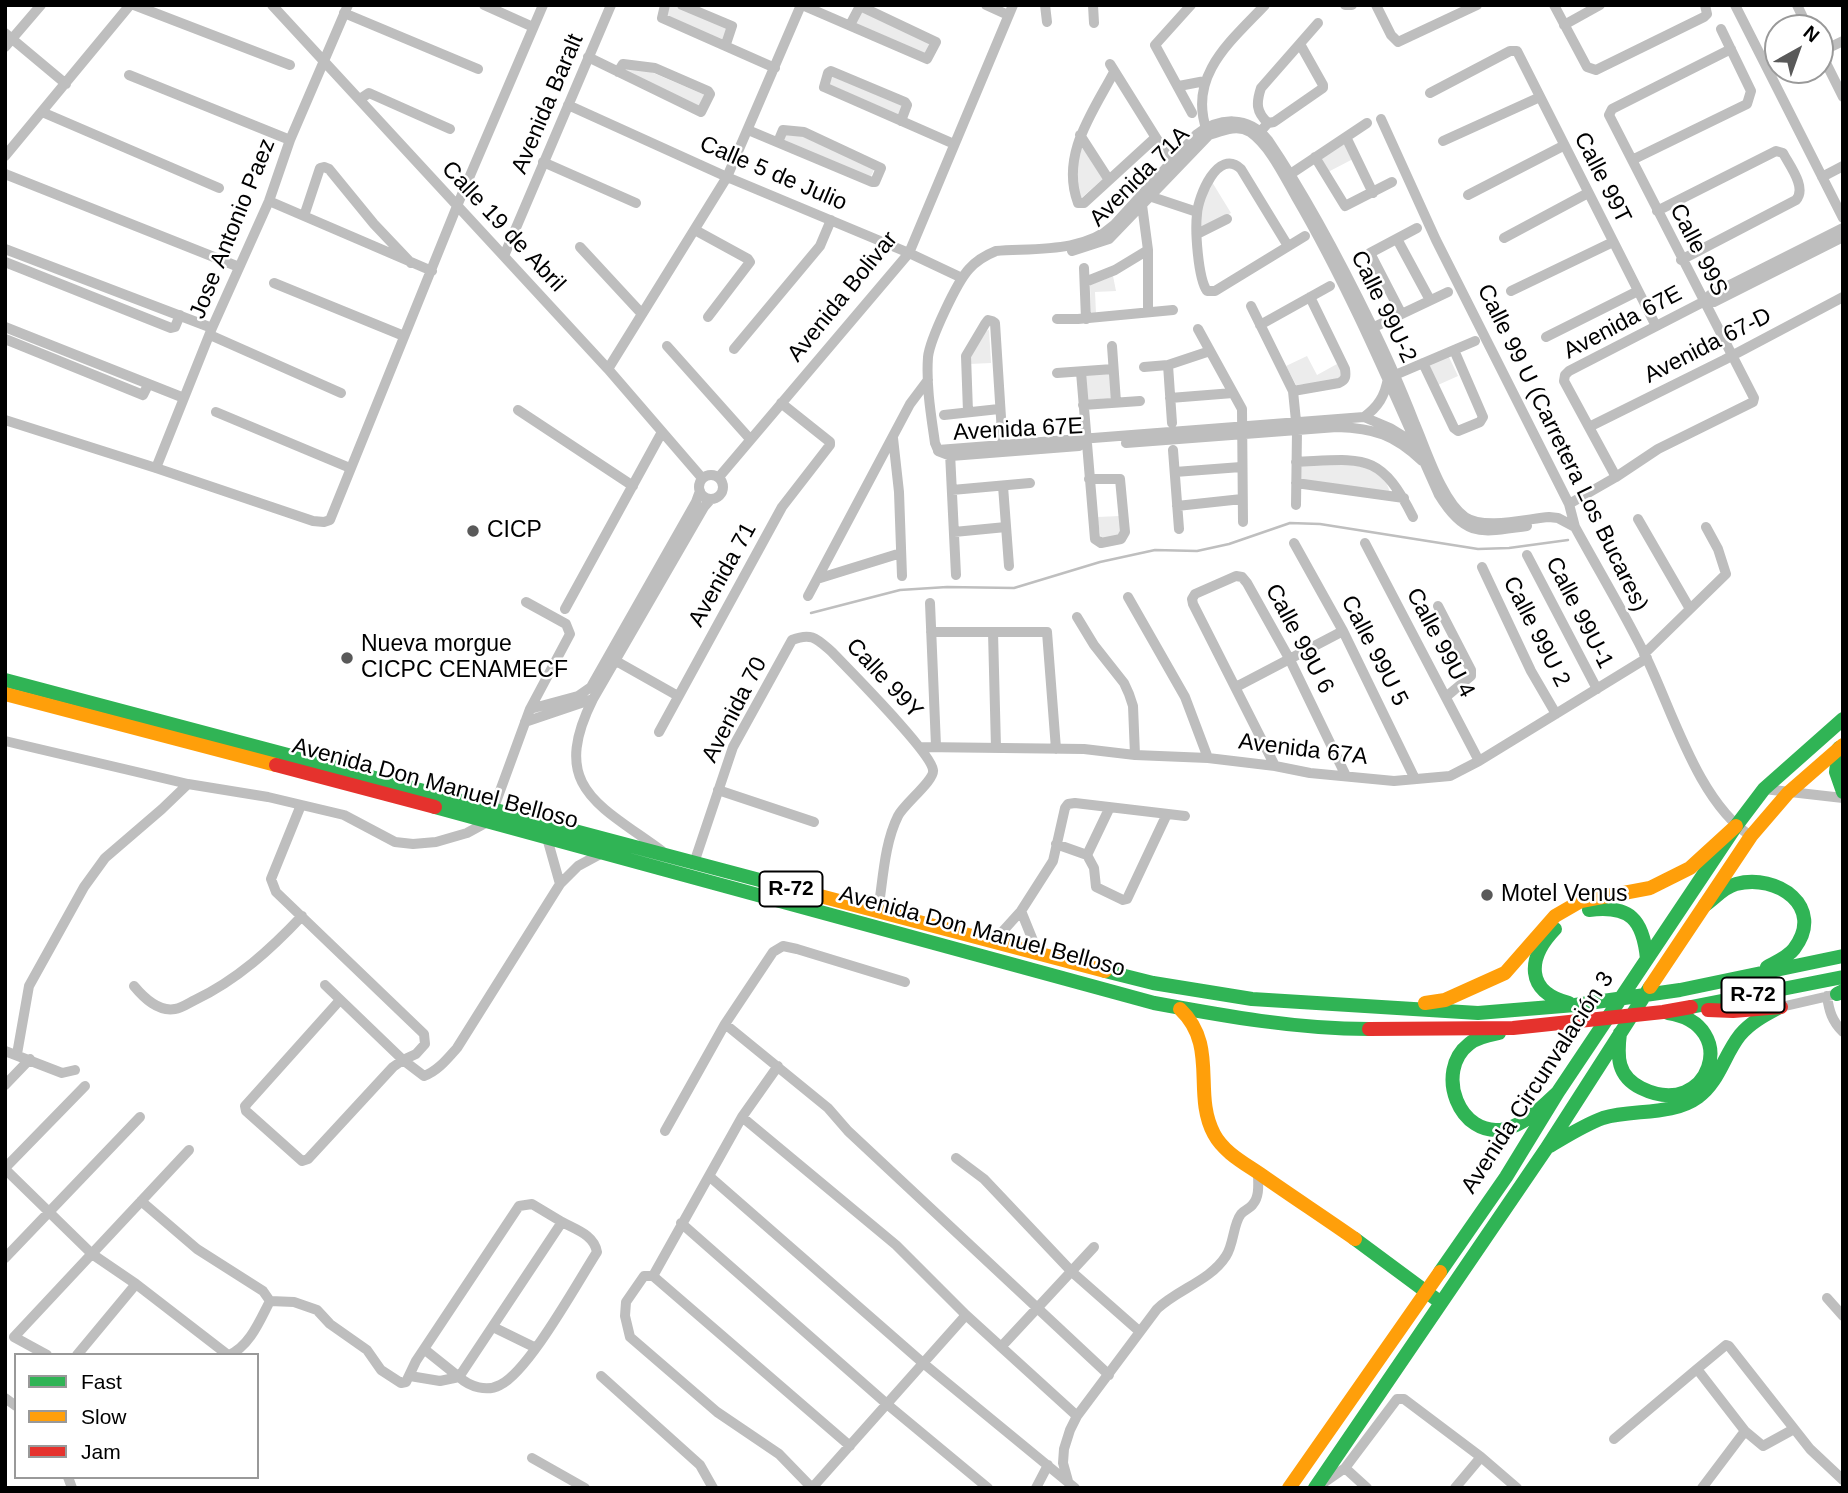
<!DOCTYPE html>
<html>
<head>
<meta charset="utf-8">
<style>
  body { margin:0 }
  #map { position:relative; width:1848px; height:1493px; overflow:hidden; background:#fff; font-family:Arial,sans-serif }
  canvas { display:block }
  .frame { position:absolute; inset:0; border:7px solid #000; pointer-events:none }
  .legend { position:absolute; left:14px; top:1353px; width:245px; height:126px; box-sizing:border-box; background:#fff; border:2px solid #999; margin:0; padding:9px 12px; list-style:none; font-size:21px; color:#000 }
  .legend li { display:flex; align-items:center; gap:14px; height:35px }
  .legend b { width:35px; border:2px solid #999 }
  .north { position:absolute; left:1764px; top:14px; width:70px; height:70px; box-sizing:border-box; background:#fff; border:2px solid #999; border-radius:50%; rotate:40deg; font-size:19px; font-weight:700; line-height:28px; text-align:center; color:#000 }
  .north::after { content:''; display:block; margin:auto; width:24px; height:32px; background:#595959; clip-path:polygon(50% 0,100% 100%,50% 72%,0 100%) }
</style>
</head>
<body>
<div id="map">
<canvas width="1848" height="1493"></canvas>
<div class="frame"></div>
<ul class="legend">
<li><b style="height:9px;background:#30b455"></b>Fast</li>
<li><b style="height:9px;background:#ff9f0a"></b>Slow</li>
<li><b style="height:9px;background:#e5322d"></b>Jam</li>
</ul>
<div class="north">N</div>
</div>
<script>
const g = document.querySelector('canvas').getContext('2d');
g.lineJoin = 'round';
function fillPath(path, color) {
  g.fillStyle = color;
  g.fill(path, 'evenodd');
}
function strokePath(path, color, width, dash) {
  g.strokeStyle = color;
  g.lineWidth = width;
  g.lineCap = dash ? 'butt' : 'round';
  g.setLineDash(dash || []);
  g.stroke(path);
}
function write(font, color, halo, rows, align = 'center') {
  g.font = font + ' Arial,sans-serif';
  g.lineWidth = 5;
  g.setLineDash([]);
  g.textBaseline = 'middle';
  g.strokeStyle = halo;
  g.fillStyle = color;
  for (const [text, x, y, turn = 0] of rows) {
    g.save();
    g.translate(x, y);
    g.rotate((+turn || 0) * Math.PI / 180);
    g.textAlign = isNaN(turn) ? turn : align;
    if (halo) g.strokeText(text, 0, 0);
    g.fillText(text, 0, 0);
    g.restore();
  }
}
fillPath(new Path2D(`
  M669,5H674L729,29L724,41L665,15Z
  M861,11L931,43L925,54L855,23Z
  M625,68L651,72L705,95L700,107L624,71Z
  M831,75L903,105L898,116L827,85Z
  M786,132L801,133L876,166L870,178L783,140Z
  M1345,143L1353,159L1328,172L1321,159Z
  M1082,144L1105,177L1079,200L1077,156Z
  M1212,182L1231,213L1199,230L1200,204Z
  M1113,276L1116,291L1095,292L1096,313H1091L1090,285Z
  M989,330L991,363L969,364L970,350L985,331Z
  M1448,355L1458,376L1438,385L1427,364Z
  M1307,356L1317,375L1337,364L1341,371L1339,381L1296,385L1286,366Z
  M1110,373L1112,398L1087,400L1085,375Z
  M1353,463C1370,467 1386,474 1390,493L1300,479L1301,465Z
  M1120,516L1123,535L1101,539L1097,517Z`), '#ececec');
strokePath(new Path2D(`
  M811,613L900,590L947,587L1014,588L1100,562L1155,550L1197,551L1229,544L1290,523L1320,524L1478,549L1509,548L1568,540`), '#bfbfbf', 2.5);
strokePath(new Path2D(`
  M134,5L290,65
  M272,5L608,369L702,478
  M484,5L533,27
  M665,5L662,18L775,68
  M682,5L732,26L726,44
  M802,5L927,59L936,42L860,6L850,25
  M986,5L1008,15
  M1045,5L1047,22
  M1093,5L1094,23
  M1191,5L1155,45L1192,113
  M1345,5H1352
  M1376,5L1391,35L1398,42L1477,5
  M1554,5L1587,67L1596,70L1704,17L1707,14L1705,5
  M1735,5L1843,218
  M1797,5L1808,28
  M344,13L478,69
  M1564,25L1600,5
  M5,33L66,84
  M5,47L41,5
  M1820,51L1843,97
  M1820,52L1843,41
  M588,57L701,112L710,94L708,91L655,68L623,64L618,72
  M1110,64L1173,165
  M1114,72C1093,112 1060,155 1078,203H1084L1155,138
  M129,75L290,140
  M1179,86L1205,81
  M1430,93L1510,51H1517L1656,326
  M360,99L369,93L450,129
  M568,105L727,177L909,253L962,278
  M42,112L219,188
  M1381,119L1436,240L1569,504L1575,527C1599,571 1625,614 1647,659C1673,713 1699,803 1751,836
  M901,121L907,105L905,102L831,71L828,73L824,87L954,144
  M1268,123L1274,122L1323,88V85L1300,44
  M748,130L872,182H875L881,168L804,132L783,130L778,142
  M1207,131C1187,76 1231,41 1265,5
  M1259,133L1268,123C1256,112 1256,103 1261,88L1318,23
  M1080,135L1109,180
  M1346,137L1373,193
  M1443,141L1540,97
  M5,156L130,5
  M1315,157L1345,206L1392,182
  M1632,160L1747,104L1751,91L1721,29
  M543,162L636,203
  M5,174L239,267
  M1286,177L1367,123
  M1822,177L1843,166
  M1146,195L1197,212
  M1468,195L1563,146
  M269,201L432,271
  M1140,202L1142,205L1148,250V311
  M1657,211L1776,151L1783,153C1790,166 1807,188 1796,200L1681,260
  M304,216L320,168L324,167L329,169L374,224L411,263
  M695,230L748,259L750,262L708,317
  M1197,234L1227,219
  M1504,238L1588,193
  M1397,239L1430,300
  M1288,246L1241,169C1218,147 1198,197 1197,214C1195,231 1198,278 1207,291H1215L1305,236
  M580,247L642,314
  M5,249L212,328
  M1072,251L1109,239L1209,135C1222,131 1237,124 1250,132C1270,146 1284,176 1296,197C1352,293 1394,395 1439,495C1466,539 1482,532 1527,526
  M504,256L611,5
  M5,262L171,328L175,327L180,315
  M1084,268L1086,319
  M1085,282L1115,270L1148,250
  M274,283L404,336
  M1511,291L1613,242
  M1703,302H1714L1843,237
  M1251,306L1293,391L1297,431L1296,505
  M1401,313L1370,253L1417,228
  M1057,319H1078L1173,310
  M1260,325L1330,286
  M5,327L184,398
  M1198,329L1242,409L1243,522
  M1370,329L1448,292
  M210,335L341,393
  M1546,337L1638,291
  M5,339L143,395L148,385
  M667,346L750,439
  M1112,346L1116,402
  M734,349L820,246L831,220
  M1423,363L1454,428L1458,431L1480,422L1483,417L1454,350
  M1168,365L1172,423
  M1144,367L1168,365L1210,351
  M608,369L727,177L801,5
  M1081,372L1095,539L1101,543L1121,539L1125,532L1120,479H1089
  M1057,373L1113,369
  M1293,391L1339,383C1346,380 1346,376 1345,369L1310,297
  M1170,398L1233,393
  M1083,405L1140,401
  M518,410L633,486
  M216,412L350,468
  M968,412L966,356L985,324L988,320L992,321L995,323L1003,449
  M944,415L999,409
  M1364,417C1378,407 1385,396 1388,378L1475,341
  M5,420L156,468L313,521L324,522L330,520L457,206L543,5
  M1589,427L1724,360L1843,297
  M893,438L899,492L902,576
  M1126,443L1337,427C1374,428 1395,435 1422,461
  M938,450L935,443C931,415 926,386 928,357C930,339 957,282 969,269C977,260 986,255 996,251C1034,248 1084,253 1114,225L1196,135C1219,117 1248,115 1268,140C1308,199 1341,262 1372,326C1388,358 1402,391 1415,424C1426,449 1442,501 1465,517C1484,530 1526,519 1549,517L1558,518L1575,527
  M938,450L1364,417L1390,428L1416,444
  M1173,450L1179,529
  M938,451L951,456L1079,446
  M950,453L956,575
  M1296,462C1363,459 1380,451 1413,517
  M156,468L212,328L269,201L290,140L348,5
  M1175,472L1241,467
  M699 487a12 12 0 1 1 24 0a12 12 0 1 1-24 0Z
  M719,477L909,253L1013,5
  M1616,477L1564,381L1565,375L1569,371L1703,302L1710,295L1843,228
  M1296,483L1404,498
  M1003,486L1009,566
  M952,490L1030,483
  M1569,504L1616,477L1658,449L1753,402L1754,398L1609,115L1612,109L1731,49
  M1177,506L1242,499
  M1638,519L1690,609
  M954,532L1006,527
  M1294,543L1343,631L1415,779
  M1365,543L1479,761
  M1527,555L1597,689
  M1482,567L1531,671L1556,714
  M817,579L901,553
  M808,596L910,404L928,380
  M1128,597L1185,697L1208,758
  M930,603L936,746
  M1438,606L1471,670V676L1447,696
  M565,609L662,432
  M1077,617L1094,645L1124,683L1129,694L1133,706L1135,755
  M931,632H1047L1056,749
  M993,632L996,748
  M1644,654L1726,574L1718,549L1706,527
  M616,661L678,696
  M1236,687L1343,631
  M530,709L578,696L591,687L696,502L700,491
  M525,722L593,699
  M659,732L782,507L830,445V442L781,403
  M5,741L188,784L268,797L344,815L395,842L413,844L436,842L467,833L489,821L530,709L570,634L566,624L526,602
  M921,747L1084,749L1135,755L1208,758L1275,766L1310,773L1394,781L1450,776L1479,761L1647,658
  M1275,766L1193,604L1192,599L1195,594L1236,576L1242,577L1247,583L1290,660L1346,776
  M1764,789L1843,798
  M718,790L814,822
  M301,805L271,879L276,892L424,1034L425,1044L416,1054L403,1060L325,985
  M547,838L560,884
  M1056,844L1087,855L1094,868L1096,887L1123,900L1127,899L1167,814
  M662,851C598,804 549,787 593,699L704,507L711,499
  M1087,855L1109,809
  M694,863L733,747L792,640C812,632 817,639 832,652C850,671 931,752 933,770C935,780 904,804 898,816C884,844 883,881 878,911
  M1021,911L1038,953
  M993,942L1021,911L1053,861L1065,808L1068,804L1075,803L1185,816
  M134,986C144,998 158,1012 175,1009C182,1008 189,1003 195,1000C237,980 271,949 302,916
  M1827,996C1829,1011 1832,1021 1843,1032
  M340,1000L245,1106L246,1111L302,1161L308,1159L393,1067L403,1060L424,1076C438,1071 448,1058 457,1048L560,884L578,866L602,853
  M1781,1007L1842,993
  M725,1024L828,1108L848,1131L1109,1375
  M5,1051L62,1073L75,1070
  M17,1054L29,986L84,887L105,858L162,809L188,784
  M778,1066L742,1117L653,1276L850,1446
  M5,1085L30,1059
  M742,1117L896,1245L966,1315L1077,1416
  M665,1131L725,1024L773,952L783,946L797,949L905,982
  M956,1158L984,1179L1072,1272L1139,1331
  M5,1168L85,1086
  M5,1169L92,1254L136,1284L228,1355
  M709,1176L923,1363L1075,1488
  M141,1201L197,1249L263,1291L270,1301
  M681,1223L888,1405L988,1488
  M5,1258L140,1117
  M653,1276H644L626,1302L625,1316L630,1337L717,1412L779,1454L812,1488
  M1827,1298L1843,1316
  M270,1301L294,1302L317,1310L330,1324L367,1350L381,1370L401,1383L406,1382L416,1361L519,1206L532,1204L562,1222
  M493,1327L536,1348
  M1001,1347L1094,1247
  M47,1355L14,1337L189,1150
  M77,1355L136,1284
  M229,1355C250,1346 260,1320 270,1301
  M410,1376L440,1381L459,1377L562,1222C577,1230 594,1235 597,1252C577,1283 529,1371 500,1385C487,1392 470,1387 459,1377L424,1349
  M601,1376L700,1465L713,1488
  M5,1398L16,1406
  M1745,1431L1763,1446L1794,1429
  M1614,1439L1697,1369
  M532,1458L585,1488
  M1345,1468L1367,1488
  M68,1477L72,1488
  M1068,1481L1063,1463L1064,1449L1070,1430L1077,1416L1157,1309C1178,1289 1210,1281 1226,1256C1234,1244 1233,1224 1241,1214C1244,1210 1250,1209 1253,1204C1260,1196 1258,1183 1258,1172
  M1322,1484L1345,1468L1397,1399H1404L1481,1457L1517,1488
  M812,1488L966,1315
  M1036,1488L1048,1465
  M1455,1488L1481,1457
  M1702,1488L1745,1431L1697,1369L1726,1345L1729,1346L1810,1449L1843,1480`), '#bebebe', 10);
strokePath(new Path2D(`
  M5,680L786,887
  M1839,748L1836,772L1843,792
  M435,807L1154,1003C1225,1016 1296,1029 1369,1029
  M1705,905C1715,898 1724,887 1736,884C1777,873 1826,907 1794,949C1788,957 1776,962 1767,967
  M1589,910C1630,905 1643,919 1647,959
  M1555,929C1527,958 1525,992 1569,1003
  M1105,971L1153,983L1252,999L1478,1013L1575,1005L1680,990L1843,956
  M1837,994L1843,991
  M1691,1007L1843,977
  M1499,1033C1489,1035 1477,1037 1469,1044C1434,1071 1459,1139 1505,1129C1526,1124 1543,1106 1558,1092
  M1620,1033C1617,1057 1617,1076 1641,1088C1710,1122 1742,1024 1668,1013
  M1550,1146C1567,1136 1584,1125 1603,1118C1633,1109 1672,1116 1698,1097C1719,1082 1724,1055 1740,1035C1751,1022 1765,1015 1780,1007
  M1355,1239L1440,1302
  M1440,1272L1506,1177L1558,1092L1736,826L1764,789L1843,719
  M1315,1488L1546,1149L1650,987`), '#30b455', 14);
strokePath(new Path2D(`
  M5,694L276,765
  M786,887L1105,971
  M1650,987L1751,836L1788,793L1843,745
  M1425,1003L1445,1000L1505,973L1555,916L1581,901L1650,888L1690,868L1736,826
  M1180,1009C1219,1046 1192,1093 1214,1134C1224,1153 1246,1164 1263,1176C1293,1197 1325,1218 1355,1239
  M1289,1488L1440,1272`), '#ff9f0a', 14);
strokePath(new Path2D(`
  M276,765L435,807
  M1708,1010L1733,1011L1781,1007
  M1369,1029L1513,1028L1663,1012L1691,1007`), '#e5322d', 14);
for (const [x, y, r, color] of [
  [473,531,7,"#595959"],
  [347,658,7,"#595959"],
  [1487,895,7,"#595959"]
]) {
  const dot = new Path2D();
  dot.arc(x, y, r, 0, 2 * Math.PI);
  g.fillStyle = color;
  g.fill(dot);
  strokePath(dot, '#fff', 2.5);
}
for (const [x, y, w] of [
  [791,889,63],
  [1753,995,63]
]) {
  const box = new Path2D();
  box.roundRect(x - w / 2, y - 17.5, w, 35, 5);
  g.fillStyle = '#fff';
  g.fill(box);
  strokePath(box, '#000', 2);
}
write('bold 21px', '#000', null, [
  ["R-72",791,889],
  ["R-72",1753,995]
]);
write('23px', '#000', '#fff', [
  ["Avenida Baralt",548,104,-67],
  ["Calle 5 de Julio",773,174,23],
  ["Avenida 71A",1140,177,-45],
  ["Calle 99T",1602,178,63],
  ["Calle 19 de Abril",503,227,47],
  ["Jose Antonio Paez",233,229,-68],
  ["Calle 99S",1698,250,63],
  ["Avenida Bolivar",843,297,-51],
  ["Calle 99U-2",1383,307,64],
  ["Avenida 67E",1623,323,-28],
  ["Avenida 67-D",1708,346,-27],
  ["Avenida 67E",1018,430,-3],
  ["Calle 99 U (Carretera Los Bucares)",1562,448,64],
  ["Avenida 71",723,575,-61],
  ["Calle 99U-1",1579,613,63],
  ["Calle 99U 2",1536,632,63],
  ["Calle 99U 6",1299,639,62],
  ["Calle 99U 4",1440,643,62],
  ["Calle 99U 5",1374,651,63],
  ["Calle 99Y",884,679,47],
  ["Avenida 70",735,710,-63],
  ["Avenida 67A",1303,750,7],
  ["Avenida Don Manuel Belloso",435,784,15],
  ["Avenida Don Manuel Belloso",982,932,15],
  ["Avenida Circunvalación 3",1538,1083,-57]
]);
write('23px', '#000', '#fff', [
  ["CICP",487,531],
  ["Nueva morgue",361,645],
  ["CICPC CENAMECF",361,671],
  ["Motel Venus",1501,895]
], 'left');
</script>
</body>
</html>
